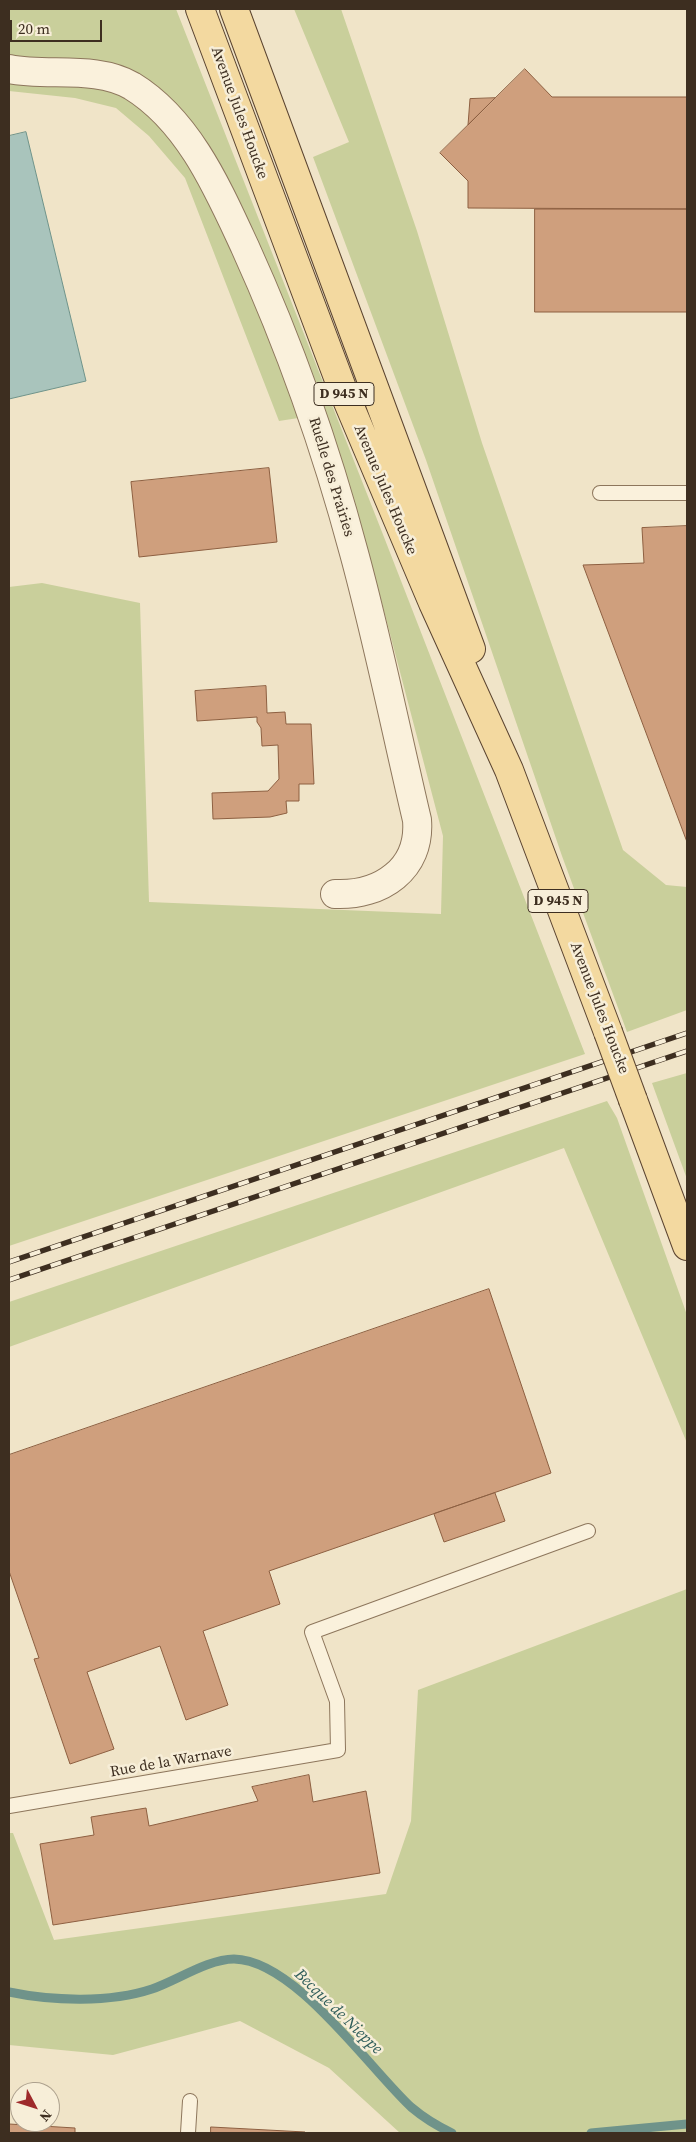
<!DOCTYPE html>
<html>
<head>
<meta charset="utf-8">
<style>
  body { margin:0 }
  #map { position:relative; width:696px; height:2142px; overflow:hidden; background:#f0e4c8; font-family:"Source Serif 4",serif }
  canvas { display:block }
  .frame { position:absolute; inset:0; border:10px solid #3d2e20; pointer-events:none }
  .north { position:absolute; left:10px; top:2082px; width:50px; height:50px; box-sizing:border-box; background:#f7eed8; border:1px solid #ada18e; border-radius:50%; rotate:130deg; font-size:14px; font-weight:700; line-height:20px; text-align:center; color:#3d2e20 }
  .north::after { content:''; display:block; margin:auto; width:18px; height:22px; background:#9e2a2b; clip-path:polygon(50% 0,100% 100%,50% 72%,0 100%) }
  .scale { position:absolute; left:10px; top:20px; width:92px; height:22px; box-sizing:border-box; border:2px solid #3d2e20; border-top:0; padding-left:6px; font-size:15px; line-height:18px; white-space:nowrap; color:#3d2e20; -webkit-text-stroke:4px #f7eed8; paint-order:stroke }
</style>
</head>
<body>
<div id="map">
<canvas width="696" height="2142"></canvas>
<div class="frame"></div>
<div class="north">N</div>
<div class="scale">20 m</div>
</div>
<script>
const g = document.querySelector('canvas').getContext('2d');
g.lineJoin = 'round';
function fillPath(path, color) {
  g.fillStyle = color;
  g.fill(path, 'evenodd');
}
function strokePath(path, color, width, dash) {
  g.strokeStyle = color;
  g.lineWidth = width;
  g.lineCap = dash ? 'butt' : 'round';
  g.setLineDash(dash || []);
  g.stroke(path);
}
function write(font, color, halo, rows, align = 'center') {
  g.font = font + ' "Source Serif 4",serif';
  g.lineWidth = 5;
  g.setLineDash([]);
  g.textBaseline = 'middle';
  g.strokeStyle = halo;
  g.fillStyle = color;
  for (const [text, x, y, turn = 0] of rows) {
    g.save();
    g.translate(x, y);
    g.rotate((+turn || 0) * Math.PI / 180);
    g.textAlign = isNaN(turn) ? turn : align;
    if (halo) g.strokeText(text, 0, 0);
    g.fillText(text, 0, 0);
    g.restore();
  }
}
fillPath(new Path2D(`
  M9,9H176L382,532L585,1054L9,1246V587L42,583L140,603L149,902L441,914L443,836L378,588L324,414L279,421L185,178L149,136L116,108L75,98L9,91Z
  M294,9H341L417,231L482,443L623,850L666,885L687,887V1010L627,1032L562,856L426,460L313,157L349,142Z
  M687,1073V1179L652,1083Z
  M607,1101L617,1118L687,1315V1443L564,1148L9,1347V1302Z
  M687,1589V2133H400L329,2068L240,2021L113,2055L9,2045V1833H13L54,1940L386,1894L411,1821L418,1690Z`), '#c9cf9b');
const water = new Path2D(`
  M26,132L86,381L9,399V136Z`);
fillPath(water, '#a9c4bc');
strokePath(water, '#6f938a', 1);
strokePath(new Path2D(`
  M9,1992C52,2001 110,2003 152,1989C176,1981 208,1959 234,1959C295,1960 368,2067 411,2107C424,2118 437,2126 452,2133
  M591,2133L687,2124`), '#6f938a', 9);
const building = new Path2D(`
  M525,69L552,97H687V209L468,208V181L440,153Z
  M495,98L468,125L470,99Z
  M535,209H687V312H535Z
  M269,468L277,542L139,557L131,482Z
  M687,526V842L583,565L644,563L642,528Z
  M266,686L267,713L285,712L286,724H311L314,784H299V801H286L287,813L270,817L213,819L212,793L268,791L279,779L278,745L262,746L261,728L257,722V717L197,721L195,691Z
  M489,1289L551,1473L269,1571L280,1604L203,1631L228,1705L186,1720L160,1646L87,1672L114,1749L70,1764L34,1659L39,1658L9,1571V1455Z
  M495,1493L505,1521L444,1542L434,1514Z
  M309,1775L313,1802L366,1791L380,1873L53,1925L40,1844L94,1835L91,1817L146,1808L149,1826L258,1801L252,1787Z
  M9,2124L75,2128V2133H9Z
  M211,2127L305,2132V2133H211Z`);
fillPath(building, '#cf9f7d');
strokePath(building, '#8d5f41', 1);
const service = new Path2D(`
  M600,493H687
  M9,1806L338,1750L337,1701L312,1632L588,1531
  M188,2133L190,2101`);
const minor = new Path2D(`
  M9,69C48,77 96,65 132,86C189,121 218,189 245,247C290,346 326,448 354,553C378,641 396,731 417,820C421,869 381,896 335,894`);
const primary = new Path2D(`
  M200,9L342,388L433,603L509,770L608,1032
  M234,9L471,649
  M633,1100L687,1246`);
strokePath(service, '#8d765c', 16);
strokePath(minor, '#8d765c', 30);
strokePath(primary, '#5b4430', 30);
strokePath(service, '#faf1dc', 14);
strokePath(minor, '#faf1dc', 28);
strokePath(primary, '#f3d9a0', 28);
const rail = new Path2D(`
  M9,1262L687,1033
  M9,1280L687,1051`);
strokePath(rail, '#3d2e20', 5.5);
strokePath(rail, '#f7eed8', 4, [11]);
const primaryBridge = new Path2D(`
  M608,1032L633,1100`);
strokePath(primaryBridge, '#5b4430', 30, []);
strokePath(primaryBridge, '#f3d9a0', 28);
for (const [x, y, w] of [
  [344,394,60],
  [558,901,60]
]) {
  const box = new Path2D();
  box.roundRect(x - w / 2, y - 11.5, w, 23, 4);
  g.fillStyle = '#f7eed8';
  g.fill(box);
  strokePath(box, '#3d2e20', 1);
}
write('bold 14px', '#3d2e20', null, [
  ["D 945 N",344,394],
  ["D 945 N",558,901]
]);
write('15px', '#3d2e20', '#f7eed8', [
  ["Avenue Jules Houcke",239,113,70],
  ["Ruelle des Prairies",331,477,73],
  ["Avenue Jules Houcke",385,490,67],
  ["Avenue Jules Houcke",599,1008,69],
  ["Rue de la Warnave",171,1762,-10]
]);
write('italic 16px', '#2f5d5a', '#f7eed8', [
  ["Becque de Nieppe",338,2012,44]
]);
</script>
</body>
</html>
